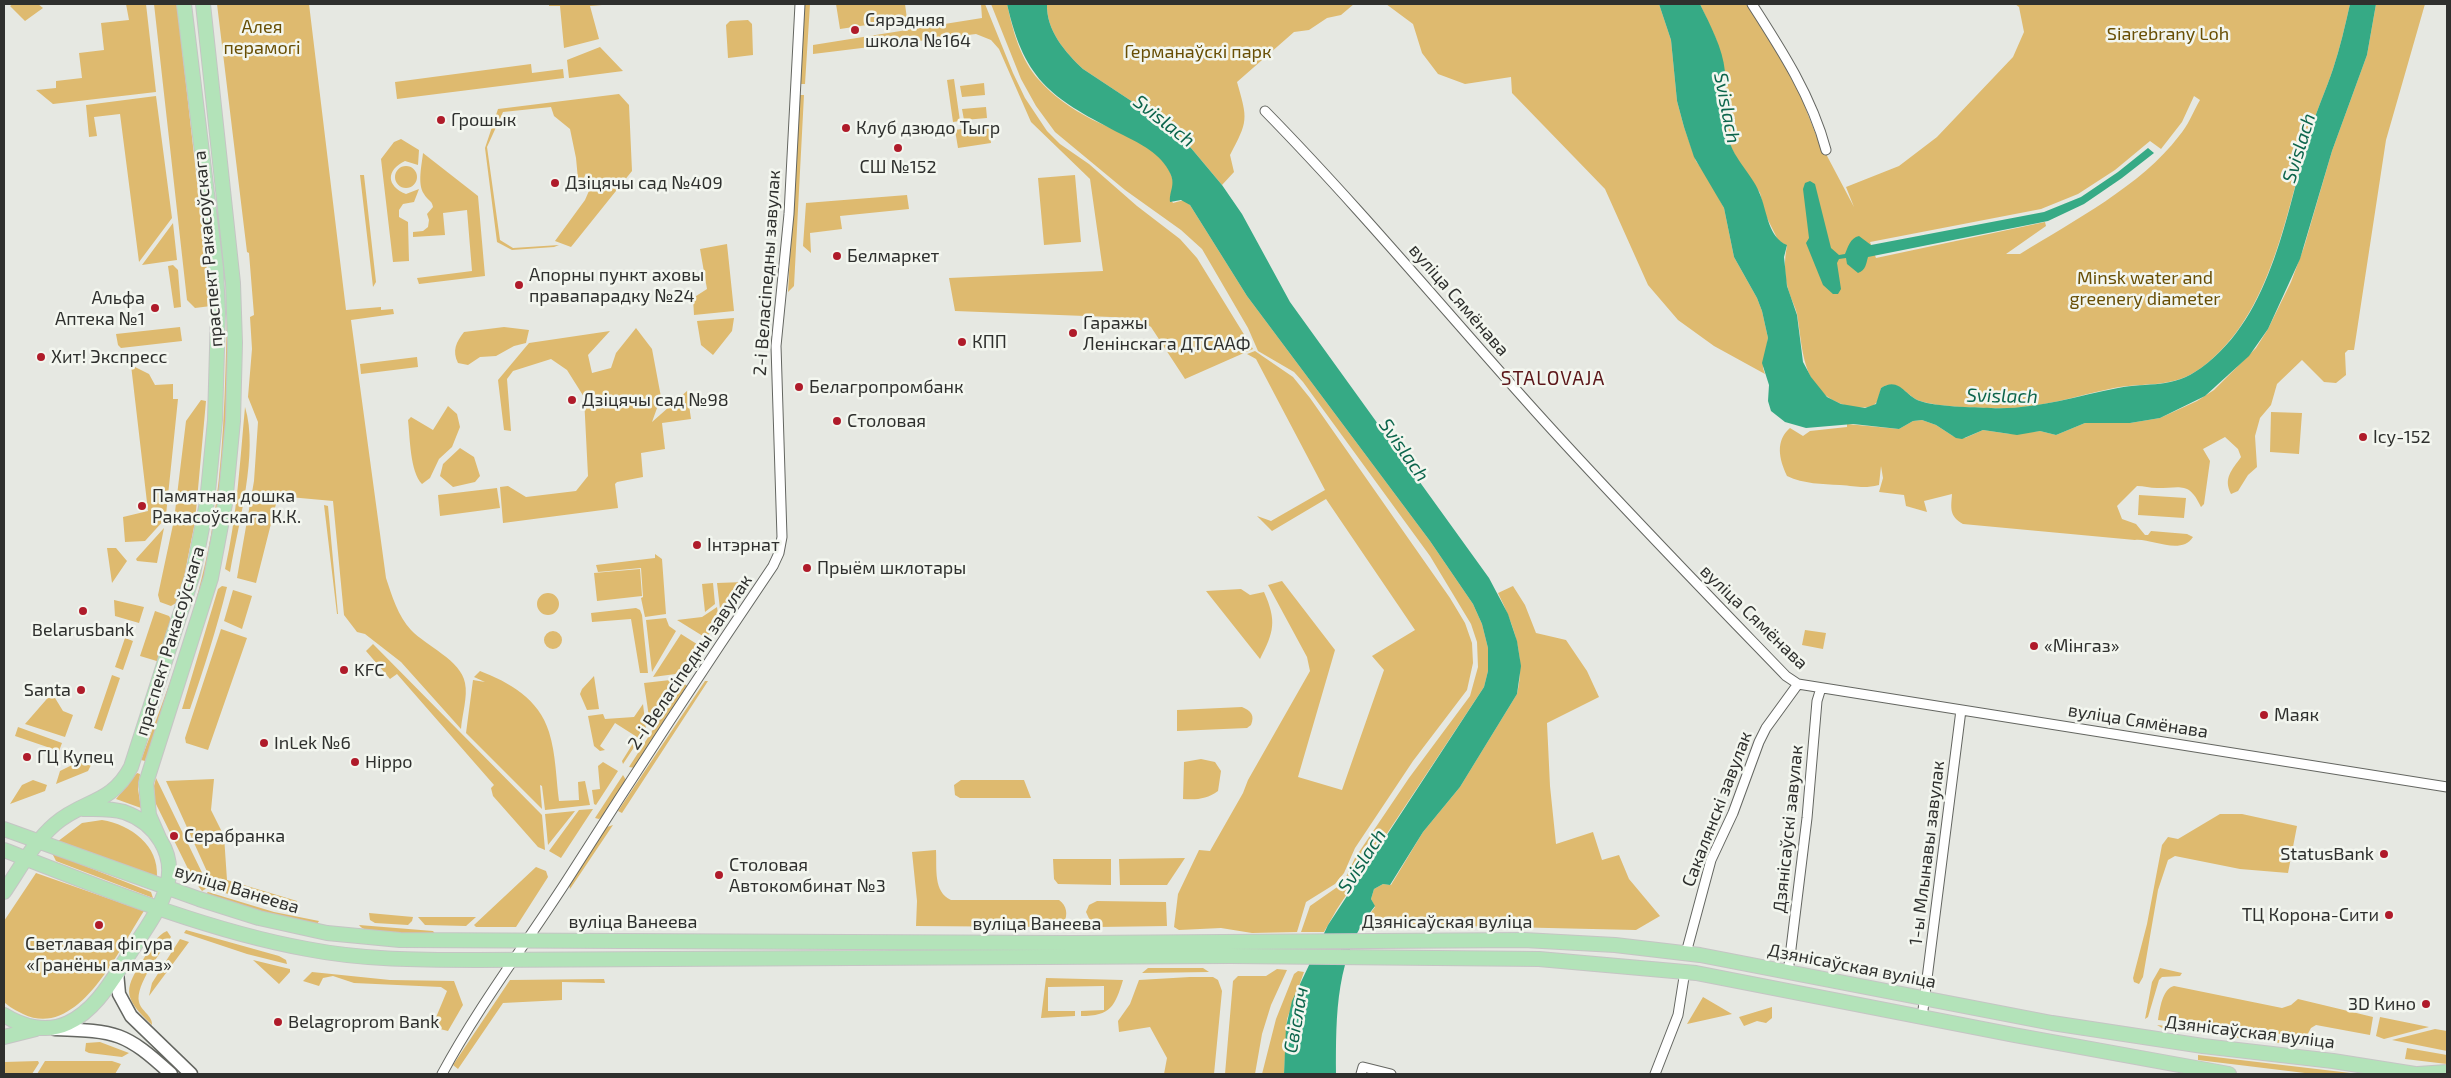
<!DOCTYPE html>
<html>
<head>
<meta charset="utf-8">
<style>
  body { margin:0 }
  #map { position:relative; width:2451px; height:1078px; overflow:hidden; background:#e6e8e2; font-family:"Exo 2",sans-serif }
  canvas { display:block }
  .frame { position:absolute; inset:0; border:5px solid #2f302e; pointer-events:none }
</style>
</head>
<body>
<div id="map">
<canvas width="2451" height="1078"></canvas>
<div class="frame"></div>
</div>
<script>
const g = document.querySelector('canvas').getContext('2d');
g.lineJoin = 'round';
function fillPath(path, color) {
  g.fillStyle = color;
  g.fill(path, 'evenodd');
}
function strokePath(path, color, width, dash) {
  g.strokeStyle = color;
  g.lineWidth = width;
  g.lineCap = dash ? 'butt' : 'round';
  g.setLineDash(dash || []);
  g.stroke(path);
}
function write(font, color, halo, rows, align = 'center') {
  g.font = font + ' "Exo 2",sans-serif';
  g.lineWidth = 5;
  g.setLineDash([]);
  g.textBaseline = 'middle';
  g.strokeStyle = halo;
  g.fillStyle = color;
  for (const [text, x, y, turn = 0] of rows) {
    g.save();
    g.translate(x, y);
    g.rotate((+turn || 0) * Math.PI / 180);
    g.textAlign = isNaN(turn) ? turn : align;
    if (halo) g.strokeText(text, 0, 0);
    g.fillText(text, 0, 0);
    g.restore();
  }
}
fillPath(new Path2D(`
  M13,4H38L43,8L25,21L10,6Z
  M126,4H146L156,92L53,104L36,90L56,88V81L82,78L79,53L104,50L101,23L129,20Z
  M154,4H177L211,306L195,308L187,300Z
  M217,4H309L346,310L381,307V310L393,309L394,314L351,320L386,578C392,596 398,616 411,630C426,646 461,660 465,683C468,696 462,715 461,729L401,662L365,634L357,632L344,615L333,501L278,496L256,583L237,578L254,481L258,422L248,397L252,349L250,317L254,315L249,253L247,252Z
  M549,4H614L590,6L599,39L564,48L560,6H549Z
  M805,4H810L805,84H800Z
  M836,4H905L907,19L840,29Z
  M981,4H985L1013,73L1025,98L1047,131L1060,144L1089,164L1137,206L1180,239L1197,258L1253,349L1185,379L1151,327L1137,318L955,311L949,278L1103,271L1090,179L1031,122L999,49L991,40L976,34L813,54V45L982,18Z
  M991,4H1007C1013,31 1020,59 1039,80C1053,96 1072,109 1091,119C1121,134 1168,147 1174,185L1170,198L1173,203L1184,200L1190,205L1247,296L1430,541L1473,604L1482,624L1488,648V671L1484,687L1337,909L1324,932H1301L1310,906L1343,883L1355,858L1409,778L1470,696L1478,667L1477,642L1471,624L1430,556L1303,382L1294,372L1258,351L1248,328L1202,249L1181,230L1125,190L1055,132L1036,106L1021,79Z
  M1047,4H1354L1341,15L1327,18L1309,30L1294,32L1237,82C1248,120 1248,121 1230,155L1234,172L1222,185L1191,148L1160,120L1083,69C1065,52 1046,30 1047,4Z
  M1386,4H1659L1671,40L1677,101L1684,127L1696,161L1707,176L1724,208L1734,257L1757,298L1762,311L1768,338L1763,368L1765,374L1714,346L1678,320L1648,285L1605,189L1512,93L1511,77L1465,84L1438,74L1422,53L1413,24Z
  M1700,4H1748L1773,43L1798,89L1816,135L1854,207L1846,187L1899,166L1937,137L2013,57L2024,32L2019,7L2015,4H2350C2345,26 2340,48 2333,69C2326,90 2317,109 2311,130C2286,209 2273,315 2201,368C2172,389 2145,382 2114,388C2075,396 2036,410 1995,408C1976,408 1938,407 1920,401C1907,397 1898,377 1881,388L1878,401L1873,406C1862,409 1850,408 1839,403C1801,387 1803,348 1797,314C1795,306 1791,299 1789,292C1784,278 1784,259 1787,246L1778,240L1765,214L1760,193L1737,159L1730,145L1723,113L1724,66L1716,39ZM2194,96L2200,100C2193,112 2188,126 2179,136C2141,186 2073,221 2020,254H2006L2046,226L2045,222L1876,258L1870,242L2041,209L2078,194L2115,170L2150,141L2161,149L2182,122Z
  M2376,4H2425L2386,140L2354,350H2348L2345,353L2346,375L2336,383L2324,382L2302,360L2277,384L2271,405L2260,418L2255,436L2257,467L2248,475L2238,491L2231,494C2223,478 2232,470 2241,457L2238,449L2225,437L2203,449L2210,461L2204,504L2201,507C2189,481 2181,488 2157,488C2150,488 2144,486 2137,486L2117,506L2122,519L2136,524L2145,535H2148L2151,531L2187,534L2193,537C2181,556 2151,538 2135,540L1963,524C1949,516 1951,508 1952,494L1924,501L1927,512L1906,506L1904,495L1879,492L1883,478L1881,466L1879,485C1863,489 1856,486 1840,485C1822,484 1804,484 1787,476C1779,459 1775,441 1790,428L1803,436L1810,431L1847,427V424L1899,429L1913,421L1922,420L1936,425L1953,436L1965,438L1983,430L2010,434L2040,431L2056,435L2085,423H2130L2160,418L2197,401L2214,390L2256,348L2268,329L2291,282L2304,247L2332,151L2367,55Z
  M748,20L752,24L753,55L728,58L726,25L730,21Z
  M600,47L623,71L569,78L567,60Z
  M531,64L532,73L563,69L564,78L397,99L395,82Z
  M954,79L960,121L953,122L947,80Z
  M984,83L985,95L962,97L960,86Z
  M619,94L629,105L632,171L571,247L555,241L585,200L592,184L586,173L579,190L576,158L570,129L554,116L551,107L503,112L487,147L500,240L513,248L559,245L554,247L512,250L497,242L485,148L498,109Z
  M799,95H804L794,286L788,292Z
  M156,96L172,218L139,262L120,114L94,117L97,136L89,137L86,105Z
  M986,107L987,118L964,120L962,109Z
  M989,125L991,143L958,148L955,130Z
  M401,139L419,150L418,165L405,161C386,170 386,186 406,194L419,189L414,202L403,204L399,210V217L408,222L409,261L393,262L381,159L394,142Z
  M423,153L478,196L485,276L419,284L417,278L472,271L467,210L443,213L445,235L413,237V232L423,231L428,227L429,220L427,214L433,207C432,200 427,200 424,194C417,184 422,164 423,153Z
  M395 177a11 11 0 1 1 22 0a11 11 0 1 1-22 0Z
  M360,175H364L376,282L373,287Z
  M1075,175L1081,242L1044,245L1038,178Z
  M907,195L909,209L840,216L842,229L810,233L811,253L803,246L806,203Z
  M173,223L177,260L142,265Z
  M727,244L734,311L694,315L693,298L707,289L700,249Z
  M173,265L178,270L181,307L174,308L168,266Z
  M227,316H231L230,381L223,469L211,556L166,703L145,761L141,760C169,687 197,612 211,535C224,463 225,390 227,316Z
  M734,318L732,331L713,355L701,345L697,321Z
  M180,327L182,341L121,348L118,345L116,334Z
  M504,327L529,330L526,343L514,346L496,356L480,357L468,365L458,363C452,351 456,342 464,332Z
  M636,328L652,349L661,397L652,422L687,391L691,419L662,423L665,449L641,453L643,477L617,482L615,484L618,508L503,523L500,487L508,486L526,497L576,491L588,476L584,397L567,370L551,359L513,371L507,379L511,431L504,430L498,380L529,343L610,331L588,355L592,373L611,368L616,353Z
  M1255,351L1293,377L1310,398L1450,598L1465,623L1472,643L1473,663L1467,690L1413,761L1355,848L1344,873L1335,884L1306,902L1297,932L1252,933L1221,928L1179,930L1174,927L1178,894L1199,850L1210,851L1243,793L1248,780L1310,671L1307,657L1268,585L1282,581L1335,650L1298,777L1342,790L1384,670L1372,656L1415,630L1326,499L1272,531L1257,516L1271,521L1325,490L1256,359L1247,354Z
  M417,357L418,367L361,374L360,364Z
  M131,365L149,374L155,385L173,384V399H178L166,515L165,519L145,541L125,542L123,517L148,511Z
  M201,400L206,401L195,522L180,597L176,603L171,606L160,602L158,595L174,520L186,421Z
  M448,406L457,414L460,427L452,447L439,459L430,478L422,484C410,472 410,437 408,420L411,417L433,430Z
  M245,407C259,452 238,525 230,572L225,569C237,516 240,461 245,407Z
  M2271,412L2302,413L2299,454L2270,452Z
  M460,448L474,457L480,476L475,482L453,487L440,476L443,464Z
  M497,488L500,508L440,516L438,495Z
  M2139,495L2186,498L2184,518L2138,515Z
  M324,505L328,506L338,614H337Z
  M164,528L157,563L137,561L136,559Z
  M107,548H116L127,561L112,583Z
  M655,554L662,559L666,614L645,617L641,598L643,597L641,568L598,572L596,565L655,558Z
  M640,569L642,596L597,601L594,573Z
  M744,582L721,618L717,583Z
  M713,583L715,604L705,612L702,584Z
  M222,586L227,587C217,628 204,668 190,709H182L218,589Z
  M1513,586L1525,605L1536,633L1566,640L1587,671L1599,697L1547,723L1550,786L1556,844L1593,832L1602,860L1619,855L1629,879L1660,916L1636,930L1418,925L1416,928H1406L1403,925L1360,927L1375,907L1371,899L1374,889L1383,884L1391,885L1423,832L1460,787L1517,694C1526,657 1514,626 1498,593Z
  M1241,589L1250,595L1264,592C1277,621 1274,632 1260,659L1206,591Z
  M233,590L252,596L242,629L224,621Z
  M537 604a11 11 0 1 1 22 0a11 11 0 1 1-22 0Z
  M114,600L144,607L139,623L115,616Z
  M717,607L719,621L706,638L677,620L702,617Z
  M636,608L640,610L642,615L648,673H640L631,619L592,622L591,613Z
  M155,611L169,616L173,623L160,662L140,656Z
  M666,618L669,626L676,631L652,672L646,620Z
  M221,629L247,638L208,750L186,743L185,738Z
  M1805,630L1826,633L1823,649L1802,645Z
  M544 640a9 9 0 1 1 18 0a9 9 0 1 1-18 0Z
  M681,634L700,646L683,673L653,677Z
  M125,638L133,641L123,670L115,667Z
  M373,644L542,815L545,850L538,847L493,796L491,788L494,785L397,674L390,679L366,651Z
  M480,671C509,682 539,699 549,732C556,754 556,779 559,801L579,800L578,782L585,781L590,805L545,810L542,786L540,785L542,809L466,733L473,680L485,682L474,677Z
  M112,675L120,678L102,731L94,728Z
  M594,676L599,709L587,710L580,694L582,689Z
  M679,679L650,724L644,683Z
  M705,681H708L622,813L618,811Z
  M683,683L689,687L635,768L629,767Z
  M52,693L63,711L73,715L65,737L25,724Z
  M643,704L646,729L623,764L622,761L637,737L615,723L600,746L605,750L600,751L594,746L588,716L603,714L605,719L634,717Z
  M1242,707C1251,711 1255,715 1251,725L1247,728L1177,731V710Z
  M18,727L62,743L59,751L15,736Z
  M1201,759L1215,762L1221,771L1218,791C1207,799 1197,800 1183,799L1184,762Z
  M78,762L91,765L88,771L56,784L60,771Z
  M603,762L618,771L596,805L594,804L592,790L600,789L598,766Z
  M137,773L140,774L138,789L141,808L116,799Z
  M623,775L626,780L603,816L599,819L595,818Z
  M156,778L209,887L202,891L193,879L155,802L154,786Z
  M214,779L211,810L224,836L227,880L297,901V907L293,911L221,892L214,887L166,781Z
  M33,780L47,785L45,791L10,804L22,785Z
  M961,780H1024L1031,798H960L955,795L954,785Z
  M593,809L561,858L549,851L579,810Z
  M575,811L548,845L545,814Z
  M2220,814H2242L2297,826L2288,873L2240,869L2175,856L2168,860L2158,890L2143,977L2139,984L2134,982L2133,978L2147,924L2162,845L2168,837L2178,839Z
  M102,820C131,825 159,845 157,877L57,842L82,823Z
  M613,825L570,889L569,884L607,827Z
  M936,850C937,868 933,892 951,900H1059C1067,906 1068,914 1064,923L1051,927L916,926L917,901L912,852Z
  M52,853L151,892L153,898L56,861Z
  M1185,858L1167,885H1120L1119,859Z
  M1053,859H1111V885L1058,884L1054,879Z
  M536,867L546,871L548,877L516,927H476L474,925Z
  M36,873L144,911C120,947 79,1041 23,1014C17,1011 9,1007 4,1002V921Z
  M208,892L274,912L319,921L317,924L283,919L204,895Z
  M1097,901L1166,902L1167,926L1098,927L1092,925L1086,912L1089,905Z
  M369,913L413,917L412,921L408,925L375,923L370,920Z
  M418,917H476L466,926L425,925Z
  M359,925L433,931L436,935C421,935 366,937 359,925Z
  M186,930L279,956L286,960L287,964L247,954L184,933Z
  M167,931L171,937C161,952 135,985 139,1002C141,1011 153,1016 152,1025C121,996 124,989 146,955C152,946 157,935 167,931Z
  M180,939L189,942L149,996L152,983Z
  M253,960L290,969V972L279,984Z
  M1148,968H1203L1209,972L1142,973Z
  M2160,968L2182,973L2180,976L2162,977L2159,980L2148,1017L2145,1019L2152,982Z
  M1277,969L1287,970L1271,1005L1262,1034L1255,1074H1225L1233,981L1238,976H1266Z
  M1298,971L1304,972L1287,1019L1284,1074H1262L1276,1019L1294,974Z
  M312,972L390,980L454,981L463,1005L448,1031L432,1027L447,991L441,987L354,983L333,976L323,978L319,986L303,981Z
  M1190,977H1213L1218,980L1222,991L1214,1074H1164L1167,1058L1150,1027L1119,1032L1118,1021L1130,1004L1139,980Z
  M1046,978L1123,980C1115,1006 1111,1016 1081,1016V1011L1104,1010V986L1048,987V1011H1075V1016L1041,1018Z
  M604,979L605,983L562,982V1000L503,1003L458,1069L453,1065L510,980Z
  M2174,986L2282,1008L2291,1005L2298,999L2373,1017L2370,1035L2316,1025L2311,1028L2306,1037L2158,1020C2160,1009 2162,989 2174,986Z
  M1703,997L1732,1014L1687,1024Z
  M1772,1007V1018L1766,1023L1757,1021L1744,1026L1739,1017Z
  M2380,1017L2429,1027L2384,1039L2376,1036Z
  M2157,1025L2304,1043L2306,1046L2164,1029Z
  M2435,1029L2447,1031V1051L2392,1040Z
  M100,1042L129,1053L122,1057L89,1053L85,1051L86,1043Z
  M2407,1048L2447,1055V1064L2405,1059Z
  M2198,1055L2359,1074H2313L2198,1060Z
  M38,1061L39,1063L32,1074H4V1062Z
  M45,1061H112L121,1064L115,1074H37Z`), '#deba6f');
fillPath(new Path2D(`
  M1007,4H1047C1046,30 1065,52 1083,69L1160,120L1191,148L1222,185L1242,214L1290,302L1489,578L1508,614L1517,641L1521,666L1517,694L1460,787L1423,832L1390,885L1383,884L1374,889L1371,899L1375,906C1335,954 1336,1015 1336,1074H1284L1286,1027L1292,1001L1328,925L1484,687L1488,671V648L1482,624L1473,604L1430,541L1247,296L1190,205L1181,200L1170,202C1169,191 1176,185 1170,173C1161,154 1141,144 1123,135C1054,99 1025,84 1007,4Z
  M1659,4H1700C1710,25 1723,48 1725,72C1726,94 1721,114 1728,137C1734,161 1754,175 1761,197C1767,213 1769,238 1787,245L1784,257L1787,286L1797,315L1803,362L1811,377L1827,397L1841,404L1865,408L1876,404L1881,388C1899,376 1905,396 1920,401C1936,407 1973,407 1991,408C2035,410 2076,396 2118,388C2149,382 2172,389 2201,368C2274,315 2286,210 2311,130C2317,109 2326,90 2333,69C2340,48 2345,26 2350,4H2376L2367,55L2332,151L2300,259L2268,329L2249,356L2205,396L2160,418L2130,423H2085L2056,435L2040,431L2017,435L1983,430L1962,439L1956,438L1936,425L1922,420L1913,421L1899,429L1853,424L1806,428L1785,422L1771,411L1768,401L1769,385L1762,363L1768,338L1762,311L1757,298L1734,257L1724,208L1694,157L1684,127L1677,101L1671,40Z
  M2148,148L2154,153L2122,178L2084,204L2048,221L1868,257C1866,264 1866,270 1858,273L1847,264L1846,258L1839,259L1837,263L1841,289L1838,294H1833L1823,285L1806,243L1809,238L1803,189L1805,183L1810,181L1815,184L1831,248L1839,255L1845,254C1848,247 1850,238 1859,236L1871,245L2044,212L2081,197L2118,172Z`), '#36aa85');
const street = new Path2D(`
  M1752,4C1781,49 1812,97 1826,150
  M1265,111C1360,208 1446,312 1536,412C1617,502 1702,589 1786,676L1798,684L2447,787
  M1686,953L1711,860L1733,813L1759,742L1766,728L1798,684
  M1788,973L1807,818L1817,701L1821,688
  M1922,1018L1961,710
  M442,1074C479,1005 529,940 571,874C637,770 704,668 773,566L779,553L782,537L776,346L789,214L800,4
  M1361,1074L1363,1067L1391,1074
  M1655,1074L1678,1015L1685,971`);
const secondary = new Path2D(`
  M117,972L119,994L131,1016L191,1074
  M55,1029C117,1031 125,1032 171,1074`);
const primary = new Path2D(`
  M4,829L199,899L259,918L327,933L400,940L1073,943L1524,940L1615,945L1700,955L2052,1023L2203,1046L2333,1061L2415,1074
  M159,838L149,815L146,783L211,578L225,504L233,421L235,343L233,283L203,4
  M4,850C99,887 207,931 307,949C363,960 420,960 477,960L1230,956L1539,959L1696,973L2014,1035L2229,1074
  M4,892C19,870 34,842 55,824C84,799 111,805 131,767L193,574L207,502L215,420L218,313L216,268L184,4
  M4,1015C23,1027 47,1033 68,1023C96,1010 112,980 128,956C142,934 160,911 167,886C176,853 155,823 124,812C111,808 96,809 83,809
  M4,1037L36,1029
  M2418,1074L2447,1072`);
strokePath(street, '#646661', 11);
strokePath(secondary, '#646661', 15);
strokePath(primary, '#c5c5c4', 16);
strokePath(street, '#fff', 9);
strokePath(secondary, '#fff', 12);
strokePath(primary, '#b3e3b9', 14);
for (const [x, y, r, color] of [
  [855,30,5,"#af1b2a"],
  [441,120,5,"#af1b2a"],
  [846,128,5,"#af1b2a"],
  [898,148,5,"#af1b2a"],
  [555,183,5,"#af1b2a"],
  [837,256,5,"#af1b2a"],
  [519,285,5,"#af1b2a"],
  [155,308,5,"#af1b2a"],
  [1073,333,5,"#af1b2a"],
  [962,342,5,"#af1b2a"],
  [41,357,5,"#af1b2a"],
  [799,387,5,"#af1b2a"],
  [572,400,5,"#af1b2a"],
  [837,421,5,"#af1b2a"],
  [2363,437,5,"#af1b2a"],
  [142,506,5,"#af1b2a"],
  [697,545,5,"#af1b2a"],
  [807,568,5,"#af1b2a"],
  [83,611,5,"#af1b2a"],
  [2034,646,5,"#af1b2a"],
  [344,670,5,"#af1b2a"],
  [81,690,5,"#af1b2a"],
  [2264,715,5,"#af1b2a"],
  [264,743,5,"#af1b2a"],
  [27,757,5,"#af1b2a"],
  [355,762,5,"#af1b2a"],
  [174,836,5,"#af1b2a"],
  [2384,854,5,"#af1b2a"],
  [719,875,5,"#af1b2a"],
  [2389,915,5,"#af1b2a"],
  [99,925,5,"#af1b2a"],
  [2426,1004,5,"#af1b2a"],
  [278,1022,5,"#af1b2a"]
]) {
  const dot = new Path2D();
  dot.arc(x, y, r, 0, 2 * Math.PI);
  g.fillStyle = color;
  g.fill(dot);
  strokePath(dot, '#f3f6ef', 2);
}
write('18px', '#2f302e', '#f3f6ef', [
  ["Сярэдняя",865,20],
  ["школа №164",865,41],
  ["Грошык",451,120],
  ["Клуб дзюдо Тыгр",856,128],
  ["СШ №152",898,167,"center"],
  ["Дзіцячы сад №409",565,183],
  ["Белмаркет",847,256],
  ["Апорны пункт аховы",529,275],
  ["правапарадку №24",529,296],
  ["Альфа",145,298,"right"],
  ["Аптека №1",145,319,"right"],
  ["Гаражы",1083,323],
  ["Ленінскага ДТСААФ",1083,344],
  ["КПП",972,342],
  ["Хит! Экспресс",51,357],
  ["Белагропромбанк",809,387],
  ["Дзіцячы сад №98",582,400],
  ["Столовая",847,421],
  ["Ісу-152",2373,437],
  ["Памятная дошка",152,496],
  ["Ракасоўскага К.К.",152,517],
  ["Інтэрнат",707,545],
  ["Прыём шклотары",817,568],
  ["Belarusbank",83,630,"center"],
  ["«Мінгаз»",2044,646],
  ["KFC",354,670],
  ["Santa",71,690,"right"],
  ["Маяк",2274,715],
  ["InLek №6",274,743],
  ["ГЦ Купец",37,757],
  ["Hippo",365,762],
  ["Серабранка",184,836],
  ["StatusBank",2374,854,"right"],
  ["Столовая",729,865],
  ["Автокомбинат №3",729,886],
  ["ТЦ Корона-Сити",2379,915,"right"],
  ["Светлавая фігура",99,944,"center"],
  ["«Гранёны алмаз»",99,965,"center"],
  ["3D Кино",2416,1004,"right"],
  ["Belagroprom Bank",288,1022]
], 'left');
write('18px', '#684e04', '#f3f6ef', [
  ["Алея",262,27],
  ["перамогі",262,48],
  ["Siarebrany Loh",2168,34],
  ["Германаўскі парк",1198,52],
  ["Minsk water and",2145,278],
  ["greenery diameter",2145,299]
]);
write('18px', '#2f302e', '#f3f6ef', [
  ["праспект Ракасоўскага",208,249,-95],
  ["2-і Веласіпедны завулак",767,273,-86],
  ["вуліца Сямёнава",1459,300,49],
  ["вуліца Сямёнава",1754,617,44],
  ["праспект Ракасоўскага",170,641,-73],
  ["2-і Веласіпедны завулак",690,662,-56],
  ["вуліца Сямёнава",2138,721,9],
  ["Сакалянскі завулак",1717,809,-69],
  ["Дзянісаўскі завулак",1788,829,-84],
  ["1-ы Млынавы завулак",1927,853,-83],
  ["вуліца Ванеева",237,889,17],
  ["вуліца Ванеева",633,922],
  ["Дзянісаўская вуліца",1447,922],
  ["вуліца Ванеева",1037,924],
  ["Дзянісаўская вуліца",1852,966,11],
  ["Дзянісаўская вуліца",2250,1032,7]
]);
write('italic 19px', '#0c654c', '#f3f6ef', [
  ["Svislach",1727,108,79],
  ["Svislach",1164,121,38],
  ["Svislach",2299,148,-73],
  ["Svislach",2002,396,1],
  ["Svislach",1404,450,55],
  ["Svislach",1362,861,-57],
  ["Свіслач",1296,1020,-80]
]);
g.letterSpacing = '1px';
write('19px', '#5b1619', '#f3f6ef', [
  ["STALOVAJA",1553,379]
]);
g.letterSpacing = '0px';
</script>
</body>
</html>
